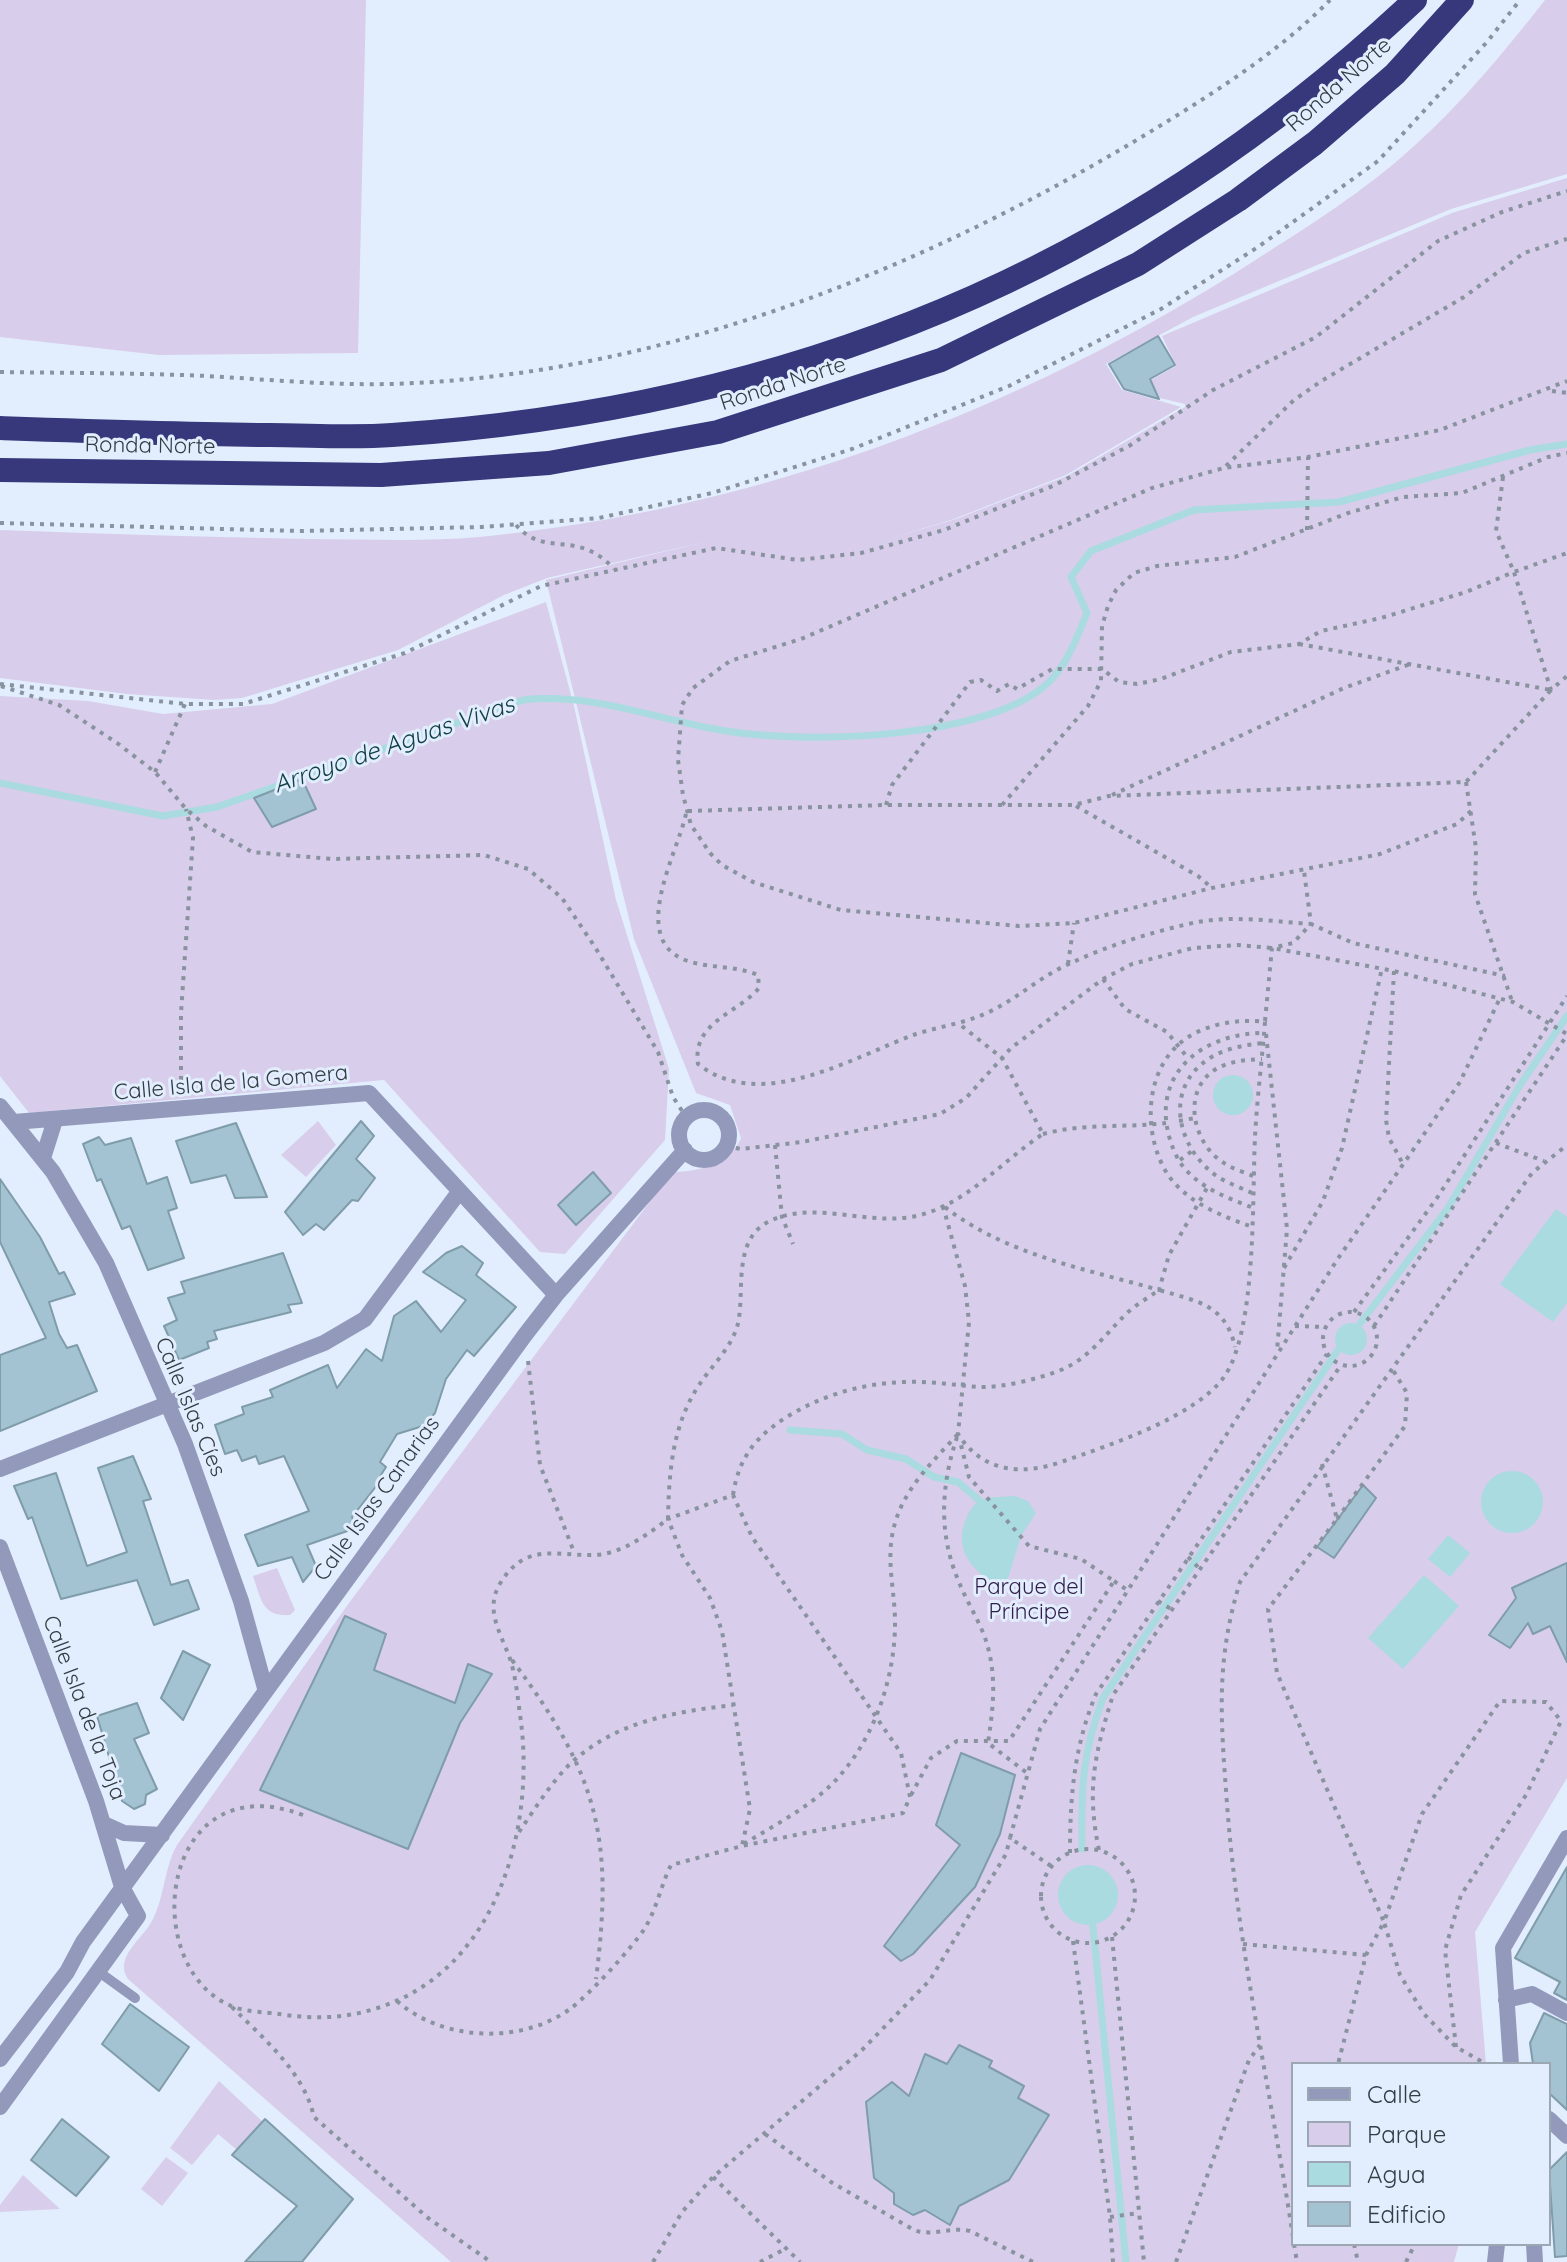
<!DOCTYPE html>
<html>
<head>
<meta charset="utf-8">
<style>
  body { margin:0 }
  #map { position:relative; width:1567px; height:2262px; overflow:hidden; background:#e2eefd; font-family:Quicksand,sans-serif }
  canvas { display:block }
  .legend { position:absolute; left:1291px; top:2062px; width:260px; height:184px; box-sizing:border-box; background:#e2eefd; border:2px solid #9ca7b3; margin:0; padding:10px 14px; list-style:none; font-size:24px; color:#343c45 }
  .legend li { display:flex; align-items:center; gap:16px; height:40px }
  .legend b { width:40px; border:2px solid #9ca7b3 }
</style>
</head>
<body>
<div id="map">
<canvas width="1567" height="2262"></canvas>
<ul class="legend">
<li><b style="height:10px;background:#9399bb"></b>Calle</li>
<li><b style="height:22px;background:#d8cdeb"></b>Parque</li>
<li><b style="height:22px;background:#a9dbe1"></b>Agua</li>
<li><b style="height:22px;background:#a4c3d2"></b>Edificio</li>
</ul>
</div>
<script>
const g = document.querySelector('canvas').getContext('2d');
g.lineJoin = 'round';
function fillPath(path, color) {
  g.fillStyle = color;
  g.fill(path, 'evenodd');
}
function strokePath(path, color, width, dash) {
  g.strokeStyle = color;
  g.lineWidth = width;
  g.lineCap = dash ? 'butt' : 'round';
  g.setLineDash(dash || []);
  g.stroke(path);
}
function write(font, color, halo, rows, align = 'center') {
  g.font = font + ' Quicksand,sans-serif';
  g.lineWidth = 6;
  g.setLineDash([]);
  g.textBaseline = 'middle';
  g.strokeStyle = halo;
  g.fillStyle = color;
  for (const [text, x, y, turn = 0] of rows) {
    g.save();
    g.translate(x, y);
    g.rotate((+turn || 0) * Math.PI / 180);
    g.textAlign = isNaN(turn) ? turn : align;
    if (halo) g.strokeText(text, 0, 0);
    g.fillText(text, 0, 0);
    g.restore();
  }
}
fillPath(new Path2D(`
  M0,0H366L358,353L159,355L0,337Z
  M1545,0H1567V174L1451,209L1193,317L1106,364L1122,390L1181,407L1066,475L954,519L878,542L956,519L1067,476L1185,407V404L1160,398L1151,380L1176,366L1162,336L1452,213L1567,178V1778L1475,1932L1486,2064H1293V2244H1459L1454,2262H451L128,1979C113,1957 144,1938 153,1919C165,1895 164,1868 177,1845L349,1603L672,1172C700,1172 730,1164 741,1138L730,1105L696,1093L634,939L546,580L709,541L547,578L504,595L398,650L242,698L214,700L127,694L0,678V530C103,534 205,537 308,539C365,539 423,542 479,537C757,510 1020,411 1254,261C1310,225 1365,191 1414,146C1463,102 1504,52 1545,0Z
  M546,602L574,706L616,900L669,1069L665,1140L565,1254L540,1252L384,1080L29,1113L0,1076V696L88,701L163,714L272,704Z
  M318,1121L336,1145L306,1177L281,1155Z
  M277,1568L295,1610L290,1615C262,1617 261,1599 253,1576Z
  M219,2081L263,2122L237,2150L218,2134L192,2165L170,2148Z
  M166,2157L188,2173L162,2206L141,2189Z
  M23,2175L60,2209L0,2212V2205Z`), '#d8cdeb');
fillPath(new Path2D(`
  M1213 1095a20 20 0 1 1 40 0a20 20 0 1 1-40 0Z
  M1556,1209L1567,1217V1303L1553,1322L1500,1284Z
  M1335 1339a16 16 0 1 1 32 0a16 16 0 1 1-32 0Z
  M1481 1502a31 31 0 1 1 62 0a31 31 0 1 1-62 0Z
  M1015,1496L1028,1501L1036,1513L1021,1536L1005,1588C976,1576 952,1552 966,1519C969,1511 974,1503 982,1500C992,1496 1004,1497 1015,1496Z
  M1448,1535L1470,1553L1450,1577L1428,1559Z
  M1424,1575L1459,1606L1403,1669L1368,1638Z
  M1058 1895a30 30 0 1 1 60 0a30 30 0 1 1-60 0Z`), '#a9dbe1');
strokePath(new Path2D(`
  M0,783L163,816L217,807L523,700C592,692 657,720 726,731C805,744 989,740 1049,682C1068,663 1077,637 1087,613L1071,577L1091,551L1194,510L1339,502L1530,450L1567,444
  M1359,1325L1448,1208L1520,1085L1567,1016
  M790,1430L842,1434L867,1450L906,1459L934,1477L958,1482L980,1501
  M1082,1849C1081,1789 1082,1754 1103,1698L1338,1350
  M1093,1926L1126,2262`), '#a9dbe1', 7);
const building = new Path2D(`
  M1158,336L1175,365L1150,379L1159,399L1124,389L1109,364Z
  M302,779L316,809L272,827L254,798Z
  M361,1121L374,1136L356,1159L375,1178L358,1201L352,1200L324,1230L316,1224L303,1235L285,1212Z
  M236,1123L267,1197L235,1198L226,1175L191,1183L176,1141Z
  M99,1137L105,1145L131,1138L147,1184L167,1177L177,1208L168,1211L184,1258L148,1270L130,1226L122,1229L101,1179L97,1181L83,1144Z
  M593,1172L611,1193L576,1225L558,1205Z
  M0,1179L40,1237L59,1274L64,1272L75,1294L49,1302L59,1334L67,1348L77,1345L97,1391L0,1431V1355L46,1338L0,1242Z
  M462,1246L483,1263L476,1275L516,1307L474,1356L467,1350L446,1379L435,1413L423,1426L397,1434L380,1462L386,1467L379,1478L381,1480L352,1517L356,1528L307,1545L316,1566L303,1582L292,1557L258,1566L245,1535L309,1511L284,1456L259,1464L256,1456L242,1461L237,1450L225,1454L215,1425L244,1414L242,1407L273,1397L270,1390L328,1365L337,1388L366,1349L382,1361L394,1316L416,1301L441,1332L466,1300L423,1272L446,1253Z
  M283,1253L302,1303L288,1305L291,1312L214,1331L217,1339L207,1342L209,1348L179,1360L164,1326L177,1320L168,1298L185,1293L181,1282Z
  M133,1456L151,1499L143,1501L171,1585L188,1580L199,1609L154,1625L137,1580L61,1599L32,1517L28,1519L14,1486L56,1473L87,1566L127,1552L98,1468Z
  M1363,1485L1376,1498L1334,1558L1317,1547Z
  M1567,1563V1662L1550,1626L1533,1634L1528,1623L1510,1648L1489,1635L1516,1598L1512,1588Z
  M345,1616L386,1634L374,1670L455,1703L468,1664L492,1674L460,1723L408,1849L260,1790Z
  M183,1651L210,1665L183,1720L161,1698Z
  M137,1703L149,1733L134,1739L157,1789L146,1795L145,1804L134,1809L122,1801L97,1716Z
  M961,1753L1015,1775L1000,1834L975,1887L913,1954L901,1961L884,1946L960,1845L936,1825Z
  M1567,1867V2000L1554,1993L1560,1982L1515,1958Z
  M130,2004L189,2047L159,2091L102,2044Z
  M1544,2013L1567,2024V2110L1549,2093V2064H1533L1530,2043Z
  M959,2045L992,2061L989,2067L1024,2086L1018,2098L1049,2115L1009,2180L959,2206L950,2225L925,2210L913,2215L894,2204V2193L874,2178L866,2102L892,2082L909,2096L925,2054L947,2064Z
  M62,2119L109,2157L76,2196L31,2160Z
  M265,2119L353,2199L302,2262H245L297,2206L232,2155Z
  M1567,2152V2256L1555,2257L1549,2170Z`);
fillPath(building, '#a4c3d2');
strokePath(building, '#7f9cab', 2);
strokePath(new Path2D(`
  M0,372C69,373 138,373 207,376C276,380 346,387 415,383C672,370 921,269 1140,138C1206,98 1276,55 1330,0
  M1552,391L1567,393
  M1226,466L1294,400L1323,380L1464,297L1524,253L1567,239
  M1503,477L1496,531L1514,572L1567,553
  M0,523L299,531L482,527L599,518L712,493L852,449L1009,386L1161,309L1258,247L1378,161L1487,42L1520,0
  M516,525C546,559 577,528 614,569
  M1307,530L1308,457
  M1299,644L1551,690
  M0,684L185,704H243L405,653L541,586L716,548L798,560L861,553L944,530L1055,485L1129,446L1213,390L1316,337L1438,241L1502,212L1567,191
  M1,686L59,705L117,743L155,772L186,809L206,826L252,852L332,859L484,855L528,869L562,898L595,947L658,1052L673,1097L686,1117
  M155,772L185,704
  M1466,782L1476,848L1475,894L1512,1001
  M1112,795L1344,688L1413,663
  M886,805L892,785L970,682L981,680L997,691L1009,684L1017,689L1052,669H1102L1119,682L1137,684L1161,679L1231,652L1299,644L1321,631L1381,618L1466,592L1514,572L1551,690L1567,676
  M1002,805L1088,706L1101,681L1102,626L1108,606L1116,590L1134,573L1157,566L1235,557L1348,513L1403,497L1462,493L1548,457L1567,453
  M1076,806L1198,876L1212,888
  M688,811L886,805H1074L1109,796L1466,782L1551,690
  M1471,811L1457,824L1380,854L1212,888L1074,923L1019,926L841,910L753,882L722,865L710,853L691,825L683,795L678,760L682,705L693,688L730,661L801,639L1152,488L1224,468L1308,457L1440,430L1567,381
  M686,814C677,854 629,938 685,960C709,969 735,965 758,975L759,988C737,1014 692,1022 698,1064C761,1114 853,1057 916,1034C941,1026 967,1023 991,1011C1018,998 1041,976 1069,964C1104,947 1146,934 1184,925C1225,914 1268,921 1311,924L1304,871
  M1068,964L1074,923
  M1394,971L1386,1120L1389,1138L1403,1164
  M1103,979L1125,1009L1167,1032L1187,1057
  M1265,1021L1272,948L1293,943L1311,924L1353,943L1505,976
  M1266,1034L1287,1229L1277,1351
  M181,1090V1013L193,838L186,809
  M1179,1121L1195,1118
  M1043,1134C1083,1123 1125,1128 1166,1123
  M1496,1143L1544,1161
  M775,1145L782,1217L793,1244
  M726,1146L741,1149L802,1142L940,1114L966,1098L1011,1048L1103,979L1132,964L1193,948L1237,945L1272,948L1394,971L1513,1002L1567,1034
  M1180,1160L1192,1151
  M1253,1176C1244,1172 1232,1169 1224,1163C1194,1145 1181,1094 1213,1071C1228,1061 1244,1060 1262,1059
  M1252,1193C1241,1188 1228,1183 1218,1177C1177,1149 1162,1088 1210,1058C1226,1048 1245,1045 1263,1043
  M943,1206L965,1286L969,1322L958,1434C983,1473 1023,1476 1064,1461C1110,1445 1195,1417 1224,1377C1257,1330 1252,1196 1255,1137C1257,1099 1262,1060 1265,1022C1237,1018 1199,1025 1178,1045C1143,1077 1144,1138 1168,1175C1187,1202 1221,1216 1250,1226
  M945,1207C1006,1255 1086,1269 1159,1290L1169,1255L1207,1188
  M1251,1207C1228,1198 1205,1190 1187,1171C1177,1161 1171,1145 1168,1132C1154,1069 1207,1033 1264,1033
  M1284,1268L1323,1201L1342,1148L1382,968
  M1323 1339a27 27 0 1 1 54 0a27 27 0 1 1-54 0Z
  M1354,1312L1437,1198L1567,996
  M1295,1326L1325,1327
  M1374,1326L1567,1035
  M528,1361L540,1465L574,1552
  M957,1437C941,1485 938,1534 959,1582C967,1603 981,1623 987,1644C997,1678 993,1709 988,1743L1027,1773
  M1322,1464L1337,1519L1268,1609L1277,1673L1384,1922L1366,1955L1338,2064
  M733,1495C739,1456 757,1435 790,1415C825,1394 865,1383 905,1382C930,1381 954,1385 978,1387C1002,1388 1038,1379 1061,1370C1088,1359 1105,1335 1125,1315C1135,1305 1148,1298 1159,1290C1197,1301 1226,1305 1235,1347
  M1337,1519L1405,1426L1407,1393L1391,1367
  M1188,1557L1199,1568
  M1114,1581L1127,1590
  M1158,1601L1171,1609
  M512,1660C598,1775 614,1837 596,1979
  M911,1795L931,1758L957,1741H1009L1114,1581L1081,1559L1029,1546L969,1477L960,1441
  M303,1815C161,1762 136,1965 231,2006C245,2012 265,2012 279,2014C312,2019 342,2019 374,2009C494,1974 535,1833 521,1722C518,1701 516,1675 509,1656C500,1632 484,1608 501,1582C526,1542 557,1556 593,1555C620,1555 647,1535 668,1519C669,1472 672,1426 699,1385C711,1367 728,1351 736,1330C747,1301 730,1244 766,1223C811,1198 867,1227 916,1216C966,1205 1002,1161 1043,1134L1002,1058L958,1023
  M519,1832C534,1810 549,1786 567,1767C612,1722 673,1712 733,1705
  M744,1844C773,1826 806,1809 830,1786C873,1744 896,1678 895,1619C894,1583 884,1553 897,1517C908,1485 935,1459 958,1434
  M1041 1896a47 47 0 1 1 94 0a47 47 0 1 1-94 0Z
  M1099,1850C1086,1789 1095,1753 1113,1695L1341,1365
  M1070,1853C1070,1796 1074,1747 1096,1694L1327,1354
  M1051,1866L1010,1838L1040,1729L1337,1260L1460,1082L1500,998
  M1112,1937L1144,2262
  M1073,1941L1110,2217L1113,2262
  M1243,1944L1366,1955
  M397,2001C442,2041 520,2045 570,2009C589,1995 632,1948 645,1928C657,1908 661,1885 671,1865L742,1846L903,1813L910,1797L901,1753L752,1537L733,1495L668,1519L682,1555L710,1598L722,1631L750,1809L742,1846
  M232,2007C263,2038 304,2072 314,2117L428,2218L491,2262
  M1456,2047L1445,1950L1461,1895L1526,1795L1561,1721L1546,1702L1500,1701L1422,1814L1384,1922L1400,1975L1424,2014L1456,2047L1486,2064
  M765,2134L831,2182L914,2230C933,2237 951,2226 970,2231L1033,2262
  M713,2177L800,2262
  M1110,2217L1139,2213
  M1293,2237C1271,2092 1238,1950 1227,1804C1221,1721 1215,1663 1240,1582L1532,1173L1567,1145
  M1294,2244L1297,2262
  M1354,2244L1358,2262
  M653,2262L682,2212L713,2177L862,2050L930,1980L1006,1854L1010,1838
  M760,2262L787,2248
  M1176,2262L1249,2060L1260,2045
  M1406,2262L1415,2244`), '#89939f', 4, [4, 6]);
strokePath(new Path2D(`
  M99,1972L135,1998`), '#9399bb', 10);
strokePath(new Path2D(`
  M0,1106L53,1172L106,1263L185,1444L241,1601L265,1688
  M679 1135a25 25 0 1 1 50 0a25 25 0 1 1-50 0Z
  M14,1122L369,1093L556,1295
  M43,1158L55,1120
  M0,1469L324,1343L365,1319L459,1192
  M0,1547L96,1801L122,1887L138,1916L0,2107
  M104,1824L124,1833L162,1835
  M1506,2000L1532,1994L1567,2013
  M0,2059L67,1972L83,1942L525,1335L556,1295L685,1150
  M1511,2064L1503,1948L1567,1838
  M1549,2119L1567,2136
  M1534,2244L1535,2262
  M1495,2262L1497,2244`), '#9399bb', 16);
strokePath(new Path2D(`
  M0,428C90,431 179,434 269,435C309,435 351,438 392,435C788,409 1125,273 1415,0
  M0,470L381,475L549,463L718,432L941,360L1138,264L1238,200L1315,143L1395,74L1462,0`), '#36387b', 24);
write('22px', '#343c45', '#e2eefd', [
  ["Ronda Norte",1339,85,-41],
  ["Ronda Norte",783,384,-18],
  ["Ronda Norte",150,446,1],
  ["Calle Isla de la Gomera",231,1083,-5],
  ["Calle Islas Cíes",190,1407,67],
  ["Calle Islas Canarias",377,1499,-54],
  ["Calle Isla de la Toja",84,1708,69]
]);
write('22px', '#321d4b', '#e2eefd', [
  ["Parque del",1029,1587],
  ["Príncipe",1029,1612]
]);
write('italic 24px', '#0f3e42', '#e2eefd', [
  ["Arroyo de Aguas Vivas",394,745,-19]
]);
</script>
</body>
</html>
